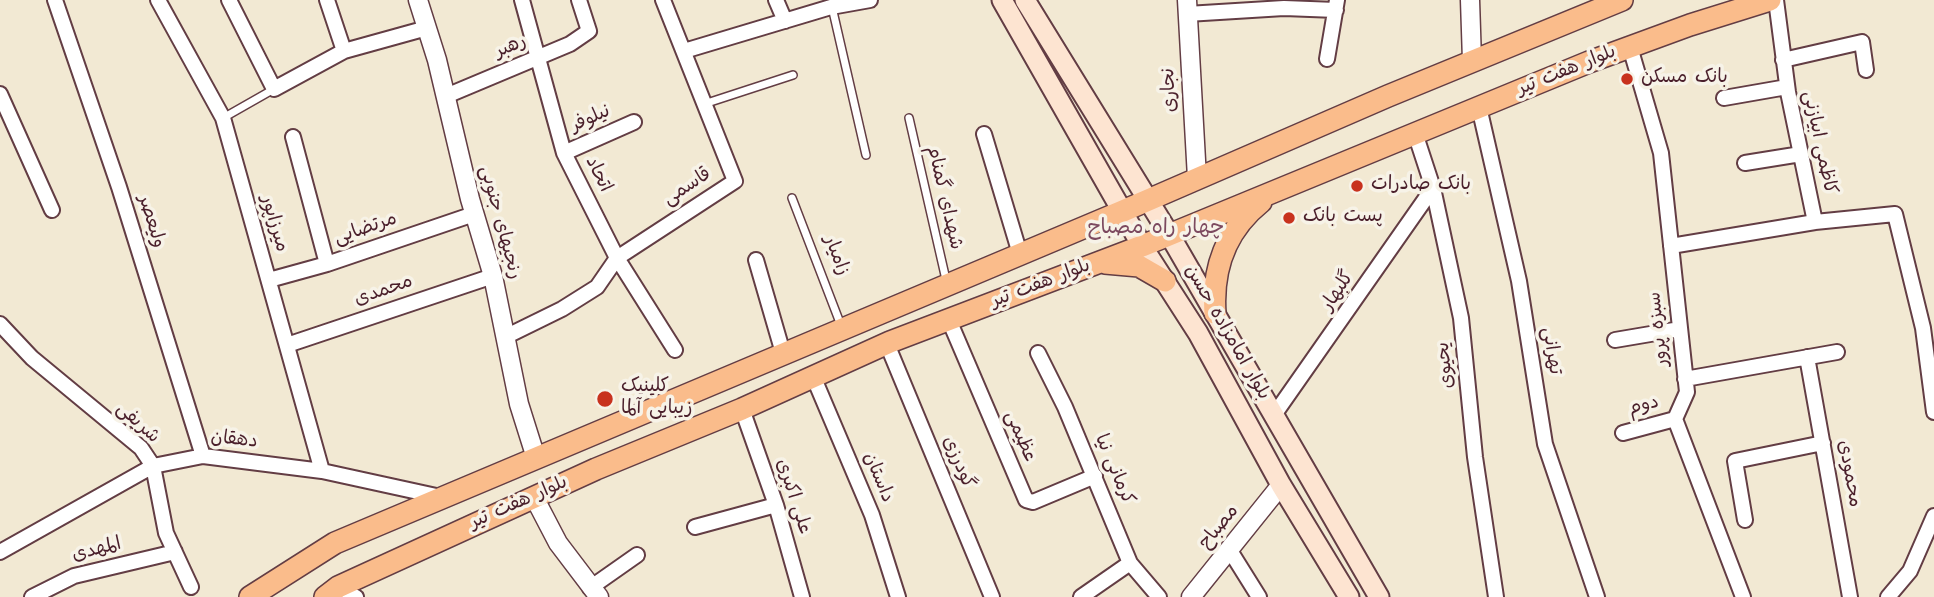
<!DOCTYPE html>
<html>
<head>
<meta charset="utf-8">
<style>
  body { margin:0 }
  canvas { display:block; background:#f2e9d3 }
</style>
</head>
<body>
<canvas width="1934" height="597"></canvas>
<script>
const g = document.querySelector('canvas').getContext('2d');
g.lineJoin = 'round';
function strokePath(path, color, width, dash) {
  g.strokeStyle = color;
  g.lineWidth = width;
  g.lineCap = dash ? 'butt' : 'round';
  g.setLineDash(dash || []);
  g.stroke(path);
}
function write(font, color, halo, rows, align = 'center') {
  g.font = font + ' Kalam,"Playpen Sans Arabic",sans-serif';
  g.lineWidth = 7;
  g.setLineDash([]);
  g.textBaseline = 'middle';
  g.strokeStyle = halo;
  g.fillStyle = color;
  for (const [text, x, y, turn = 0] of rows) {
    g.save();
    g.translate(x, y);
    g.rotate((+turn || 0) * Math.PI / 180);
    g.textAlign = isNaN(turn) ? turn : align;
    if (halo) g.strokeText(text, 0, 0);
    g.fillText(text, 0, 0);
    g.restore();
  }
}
const service = new Path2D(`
  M832,7L866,155
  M704,104L793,75
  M223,118L274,89
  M909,118L947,284
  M792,198L842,328`);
const minor = new Path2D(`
  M55,0L119,187L203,456
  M158,0L223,118L322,471
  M229,0L274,89L344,51L427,28
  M327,0L344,51
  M522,0L564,153L617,258L675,350
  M776,0L785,21
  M1776,0L1788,92L1815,222L1895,214L1923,328L1934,412
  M1187,14L1284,8L1336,10
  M1630,47L1661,153L1687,392L1675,419L1743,597
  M684,51L831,7L870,0
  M1327,59L1337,0
  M1783,60L1862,42L1866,70
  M0,94L52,210
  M446,96L570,44L589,31L579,0
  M1724,98L1787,87
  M1479,107L1519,281L1545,444L1597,597
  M1415,133L1433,188L1461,318L1475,457L1496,597
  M984,134L1020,254
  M293,137L327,264
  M564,153L634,122
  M1745,163L1801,154
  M1671,246L1815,222
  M756,260L783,353
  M269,280L327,264L474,214
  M949,320L1026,500L1033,502L1095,476
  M0,324L32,358L141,448L153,466L166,533L191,587
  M505,337L562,309L597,287L617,258L735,181L663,0
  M1615,340L1680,329
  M887,344L992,597
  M287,345L493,276
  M1038,353L1065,407L1130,563L1159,597
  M1807,357L1850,597
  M813,376L872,515L898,597
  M1685,379L1837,352
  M742,409L776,505L802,597
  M1274,415L1433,188
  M1623,433L1675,419
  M1745,520L1735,461L1823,443
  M695,527L776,505
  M1229,549L1259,597
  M0,552L153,466L203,456L322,471L441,497
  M338,587L356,597
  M590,588L637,555
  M32,597L74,576L175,552
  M1081,597L1130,563
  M1888,597L1910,571L1934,516`);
const tertiary = new Path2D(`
  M418,0L437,60L470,199L493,276L519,404L536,458
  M1187,0L1197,178
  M1470,0L1472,61
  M534,497L558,543L599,597
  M1191,597L1281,485`);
const secondary = new Path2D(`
  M1002,0L1142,246L1198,333L1281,485L1349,597
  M1025,0L1169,234L1379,597`);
const primary = new Path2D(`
  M1105,263L1139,266L1165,281
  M1215,313C1212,269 1226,230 1261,202
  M250,597L335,543L1123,211L1388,96L1622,0
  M325,597L338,587L596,469L742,409L890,342L1142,246L1589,62L1690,25L1770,0`);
strokePath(service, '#633d44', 10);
strokePath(minor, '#633d44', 18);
strokePath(tertiary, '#633d44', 21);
strokePath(secondary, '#633d44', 23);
strokePath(primary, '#633d44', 24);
strokePath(service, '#fff', 7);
strokePath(minor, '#fff', 14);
strokePath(tertiary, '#fff', 18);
strokePath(secondary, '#fde4d1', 19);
strokePath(primary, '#fabc8b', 21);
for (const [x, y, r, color] of [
  [1627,79,7,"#c8321e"],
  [1357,186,7,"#c8321e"],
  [1289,218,7,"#c8321e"],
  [605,399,9,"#c8321e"]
]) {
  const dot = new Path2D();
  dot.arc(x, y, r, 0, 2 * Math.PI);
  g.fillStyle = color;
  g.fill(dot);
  strokePath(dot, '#f7f3e8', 2.5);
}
write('19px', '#4a1f2b', '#f7f3e8', [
  ["رهبر",511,48,-23],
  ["بلوار هفت تیر",1567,72,-22],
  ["نجاری",1171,90,-93],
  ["نیلوفر",591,120,-24],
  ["کاظمی ابیازنی",1818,143,78],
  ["اتحاد",597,175,64],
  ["قاسمی",688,188,-33],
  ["شهدای گمنام",943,198,77],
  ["ولیعصر",150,222,73],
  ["رنجیهای جنوبی",499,223,75],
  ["میرزاپور",273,224,74],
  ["مرتضایی",366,230,-19],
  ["زامیار",835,256,69],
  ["بلوار هفت تیر",1041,285,-21],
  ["محمدی",384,292,-19],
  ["گلبهار",1339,292,-56],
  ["سبزه پرور",1660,329,-96],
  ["بلوار امامزاده حسن",1226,333,60],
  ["تهرانی",1550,351,81],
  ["یحیوی",1447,365,-96],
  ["دوم",1644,407,-15],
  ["شریفی",137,424,42],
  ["عظیمی",1019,437,67],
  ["دهقان",234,441,6],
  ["گودرزی",957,463,67],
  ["کرمانی نیا",1113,470,67],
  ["محمودی",1848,474,80],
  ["داستان",877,478,67],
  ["علی اکبری",792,497,72],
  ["بلوار هفت تیر",519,504,-24],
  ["مصباح",1220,528,-51],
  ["المهدی",97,551,-14]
]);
write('19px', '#4a1f2b', '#f7f3e8', [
  ["بانک مسکن",1641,79],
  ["بانک صادرات",1371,186],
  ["پست بانک",1303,218],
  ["کلینیک",621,388],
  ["زیبایی آلما",621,410]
], 'left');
write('21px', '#7c495f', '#f7f3e8', [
  ["چهار راه مصباح",1156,229]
]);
</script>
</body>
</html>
